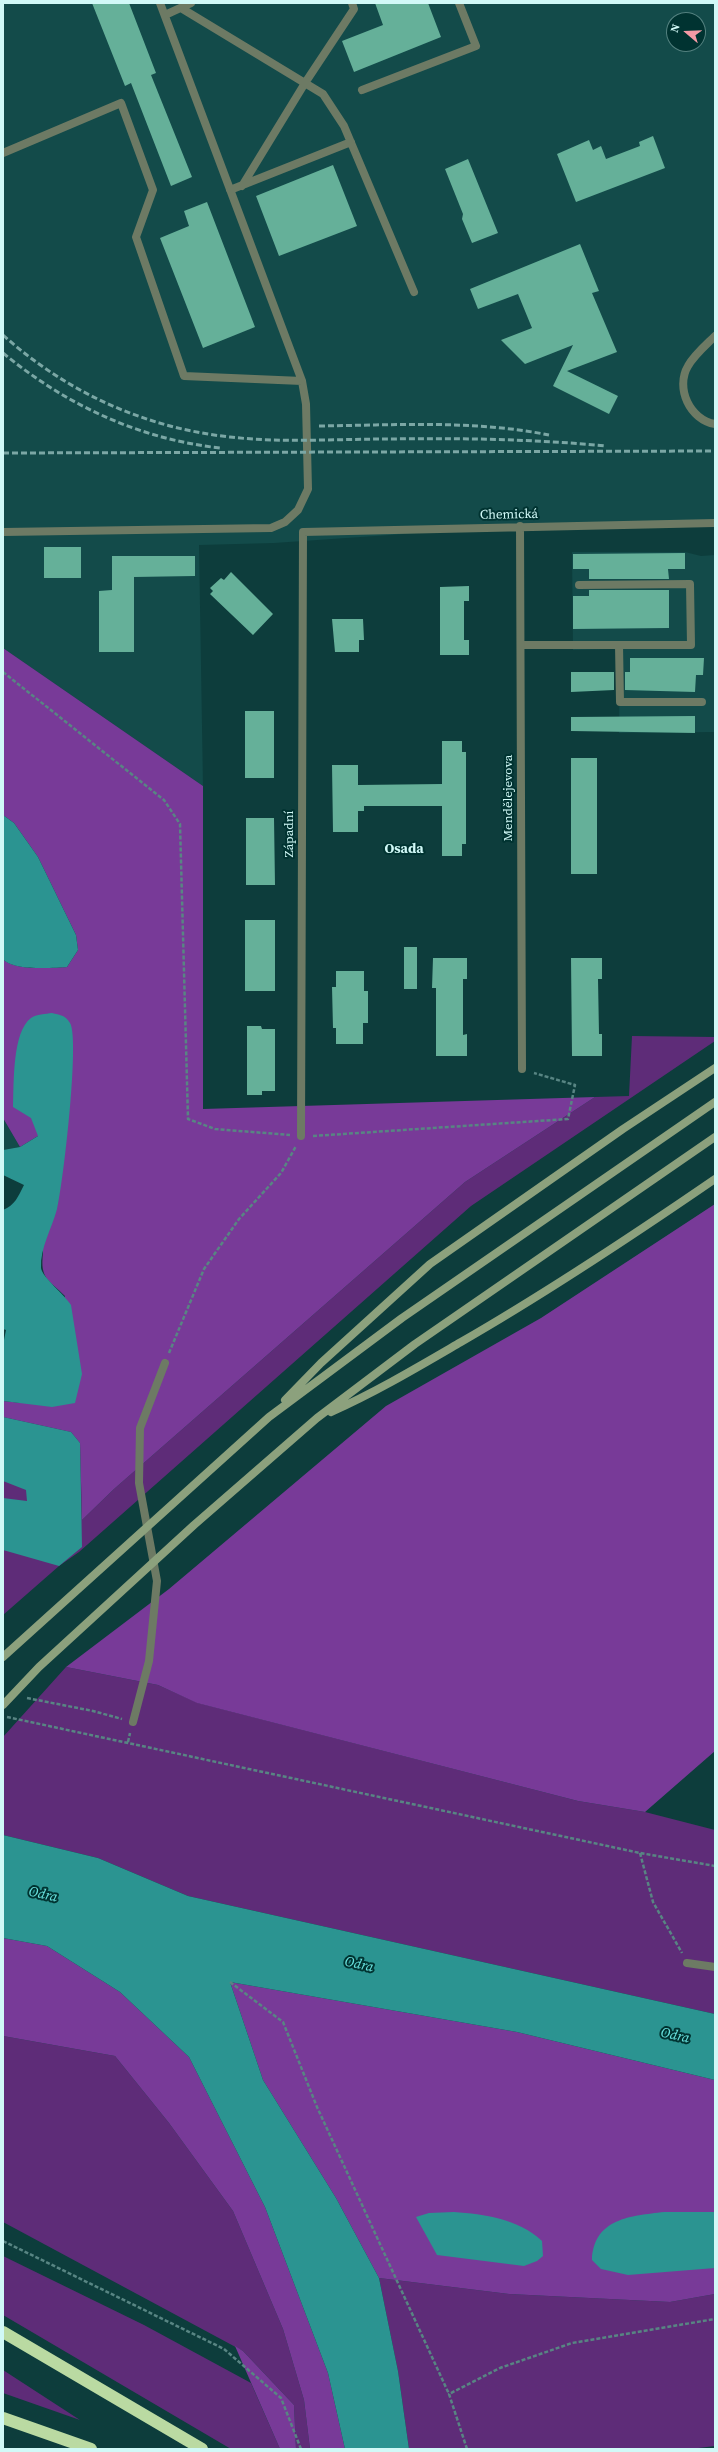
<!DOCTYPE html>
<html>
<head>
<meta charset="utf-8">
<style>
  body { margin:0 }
  #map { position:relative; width:718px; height:2452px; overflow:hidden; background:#0d3d3c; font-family:"Source Serif 4",serif }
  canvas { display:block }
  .frame { position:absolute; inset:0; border:4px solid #d1f9f7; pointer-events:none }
  .north { position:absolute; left:666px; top:12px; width:40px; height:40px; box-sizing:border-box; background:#003331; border:1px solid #548280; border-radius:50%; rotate:289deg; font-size:11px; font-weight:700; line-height:16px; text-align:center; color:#d1f9f7 }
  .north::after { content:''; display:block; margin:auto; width:14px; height:18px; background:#f49aa5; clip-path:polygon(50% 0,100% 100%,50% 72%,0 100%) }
</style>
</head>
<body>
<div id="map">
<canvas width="718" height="2452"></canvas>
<div class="frame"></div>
<div class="north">N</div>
</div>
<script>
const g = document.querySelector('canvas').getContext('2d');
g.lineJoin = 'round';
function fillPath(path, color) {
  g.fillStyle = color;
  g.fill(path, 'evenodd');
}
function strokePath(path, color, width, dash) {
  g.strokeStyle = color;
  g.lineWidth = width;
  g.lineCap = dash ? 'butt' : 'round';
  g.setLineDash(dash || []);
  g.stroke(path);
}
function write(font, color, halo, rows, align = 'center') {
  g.font = font + ' "Source Serif 4",serif';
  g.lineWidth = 4;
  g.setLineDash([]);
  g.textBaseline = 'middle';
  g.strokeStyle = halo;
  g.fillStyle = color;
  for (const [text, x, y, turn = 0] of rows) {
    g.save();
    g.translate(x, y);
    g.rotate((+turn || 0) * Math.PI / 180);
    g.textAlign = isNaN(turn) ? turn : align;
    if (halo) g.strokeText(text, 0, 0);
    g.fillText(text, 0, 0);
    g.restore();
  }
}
fillPath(new Path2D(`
  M3,3H715V526H520L274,543L199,545L203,786L3,648ZM674,20H698V44H674Z
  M572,552H685L701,556L715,555V732L619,733L620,653L614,649L573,650Z
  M3,1118L20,1147L3,1150Z`), '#134b4a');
fillPath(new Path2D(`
  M632,1036L715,1037V1041L471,1206L79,1552L59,1566L3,1615V1417L71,1432L80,1443L82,1520L114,1489L465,1182L595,1097L629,1096Z
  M66,1667L158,1685L198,1703L578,1801L645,1812L715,1830V2014L188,1896L98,1858L3,1835V1737Z
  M3,2036L115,2056L169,2123L233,2211L283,2329L304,2400L310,2449H296L294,2405L243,2351L3,2222Z
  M3,2256L144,2325L251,2383L280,2449H231L3,2315Z
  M379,2278L509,2294L670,2302L715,2294V2446L690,2449H409L398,2371Z
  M3,2370L80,2420L3,2393Z`), '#5e2c78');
fillPath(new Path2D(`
  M3,648L203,786V1109L595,1097L465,1182L114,1489L82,1520L80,1443L71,1432L3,1417V1401L22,1403L65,1296C48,1279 40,1279 43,1253L38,1136L20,1147L3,1118V959C13,971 53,968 67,967L78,950L76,935L38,857L14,823L3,815Z
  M715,1204V1751L645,1812L578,1801L197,1703L158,1685L66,1667L169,1589L386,1406L541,1318Z
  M3,1938L47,1946L120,1992L189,2057L265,2207L328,2373L345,2449H310L304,2400L283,2329L233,2211L169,2123L115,2056L3,2036Z
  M230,1982L517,2032L715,2080V2294L670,2302L509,2294L379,2278L336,2198L263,2080Z
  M235,2346L243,2351L294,2405L296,2449H280Z`), '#783a98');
fillPath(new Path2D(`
  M3,815L14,823L38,857L76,935L78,950L67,967C53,968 12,971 3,959Z
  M52,1013C60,1015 65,1015 70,1023C80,1039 63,1185 57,1209C52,1228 40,1248 41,1268C42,1277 65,1295 71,1305L82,1374L75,1403L52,1407L3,1401V1345L6,1330L3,1329V1210C15,1205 18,1197 24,1185L3,1175V1150L20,1147L38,1136L31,1118L13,1107C14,1084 12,1032 31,1018C36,1014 46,1014 52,1013Z
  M3,1417L71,1432L80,1443L82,1547L59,1566L3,1550V1498L27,1501L26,1490L3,1481Z
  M3,1835L98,1858L188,1896L715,2014V2080L517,2032L230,1982L263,2080L336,2198L379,2278L398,2371L409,2449H345L328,2373L265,2207L189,2057L120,1992L47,1946L3,1938Z
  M454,2212C484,2214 519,2219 542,2241L543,2256L537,2261L524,2266L437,2255L416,2217L429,2213Z
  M664,2212H715V2268L628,2275L601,2269L592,2260C594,2218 631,2216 664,2212Z`), '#2b9491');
fillPath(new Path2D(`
  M92,3H129L156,73L151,75L192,177L171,186L131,83L125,86Z
  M375,3H428L441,37L354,72L342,41L383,25Z
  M653,136L665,168L576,202L557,154L589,140L593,150L601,146L606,159L640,146L639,142Z
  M468,159L498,233L472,243L462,219L463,214L445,169Z
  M333,165L357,226L279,256L256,196Z
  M207,202L255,327L203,348L160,238L189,226L184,211Z
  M580,244L599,291L592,293L617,352L567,371L618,396L609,414L553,386L573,345L525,364L501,340L532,328L518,294L478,309L470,289Z
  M44,547H81V578H44Z
  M685,553V569H668L669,579H589V569H573V554Z
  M112,556H195V576L134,577V652H99V591L112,590Z
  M231,572L273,614L253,635L210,594L213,591L210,588L221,578L224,580Z
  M469,586V601H464V640H469V655H440V587Z
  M589,590H669V628L573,629V596H589Z
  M332,619H363L364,640H359V652H335Z
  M630,658H704L703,675H696L695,692L625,690V672H630Z
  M571,672H614V690L571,692Z
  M245,711H274V778H245Z
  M695,716V733L571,731V717Z
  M442,741H462V752H466V844H462V856H442V806H364V811H358V832H333L332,765H358V785L442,784Z
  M571,758H597V874H571Z
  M246,818H274L275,885H246Z
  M245,920H275V991H245Z
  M404,947H417V989H404Z
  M433,958H467V979H463V1035L467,1034V1056H436V988H432Z
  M571,958H602V979H598L599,1034H602V1056H572Z
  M336,971H364V991H368V1023H363V1044H336V1028H333L332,987H336Z
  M247,1026H261L262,1029H275V1091H262V1095H247Z`), '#65b099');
strokePath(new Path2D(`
  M3,672L164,800L180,824L188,1119L215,1129L290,1135
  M313,1136L568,1119L575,1085L534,1073
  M169,1353L204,1269L239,1219L281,1173L296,1146
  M27,1698L93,1711L122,1719
  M7,1717L640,1853L715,1866
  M128,1742L130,1733
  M640,1853L653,1902L682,1953
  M230,1982L283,2022L317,2107L449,2394
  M3,2241L224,2349L281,2398L301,2449
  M467,2449L449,2394L500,2368L572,2343L715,2319`), '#588583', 2.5, [4, 2]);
strokePath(new Path2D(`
  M181,8L323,94L344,126L414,292
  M165,15L191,3
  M362,90L476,46L459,3
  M3,153L121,103L153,190L136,237L184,376L302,381
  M242,186L305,83L354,9L352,3
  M230,190L351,142
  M715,336C706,345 694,355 688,366C675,388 690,420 715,424
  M3,532L271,528L285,522L298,510L308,489L306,404L302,381L160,3
  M521,645H691L690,584L579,585
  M619,645L620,702H702
  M133,1722L149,1661L157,1581L139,1483L140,1428L165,1363
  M687,1963L715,1967`), '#6d7a64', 8);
strokePath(new Path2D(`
  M520,526L522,1069
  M301,1136L303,532L715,523`), '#6d7a64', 8);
strokePath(new Path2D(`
  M285,1400L321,1363L430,1264L623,1129L715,1068
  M331,1412C376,1392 418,1367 461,1342C548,1292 632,1236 715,1179
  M3,1657L269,1417L402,1318L715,1102
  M3,1705L39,1667L194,1525L317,1418L415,1344L715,1137`), '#8ca17d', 8);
strokePath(new Path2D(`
  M3,2332L202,2449
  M3,2418L91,2449`), '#badaa2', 12);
strokePath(new Path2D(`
  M3,335C66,392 145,428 230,437C282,443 336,439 388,439C461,438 533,439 606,446
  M3,353C66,405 139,439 220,448
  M319,426C396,425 474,420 549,435
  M3,453L715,451`), '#7ba7a5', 3, [6, 3]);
write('13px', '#d1f9f7', '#003331', [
  ["Chemická",509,515,-1],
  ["Mendělejevova",509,798,-90],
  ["Západní",290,834,-90]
]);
write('bold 14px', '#d1f9f7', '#003331', [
  ["Osada",404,849]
]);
write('italic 14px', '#6ae5e1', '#003331', [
  ["Odra",43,1895,13],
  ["Odra",359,1965,13],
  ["Odra",675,2036,13]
]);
</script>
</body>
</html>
